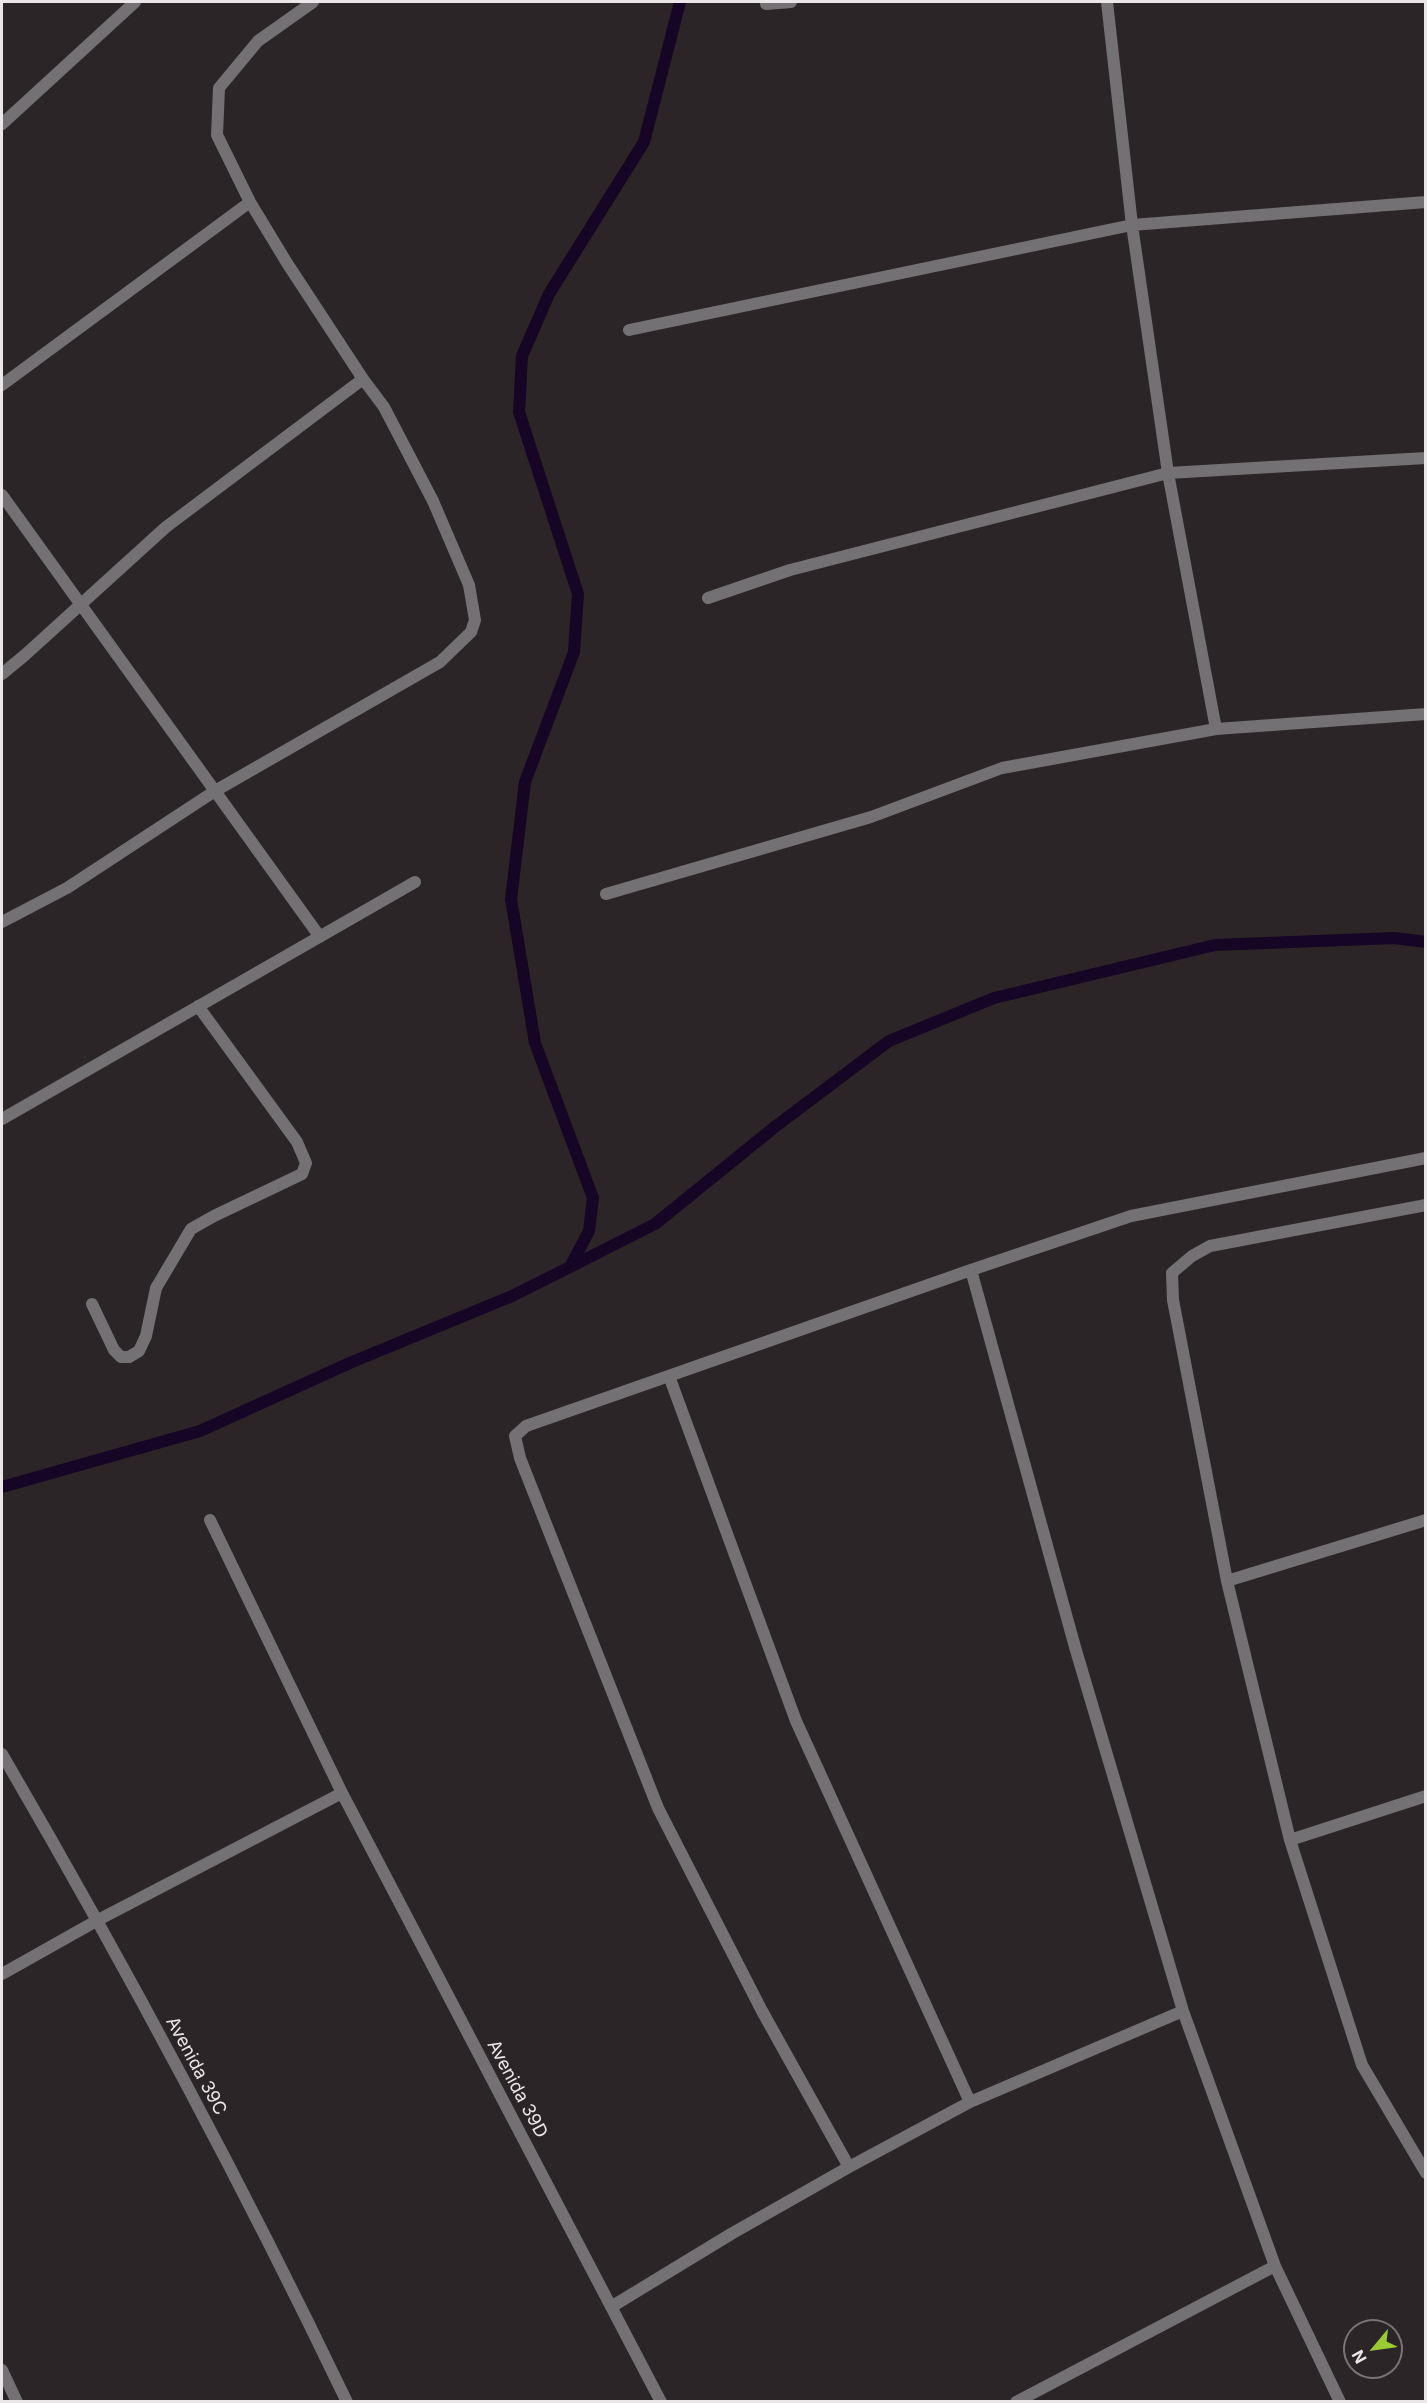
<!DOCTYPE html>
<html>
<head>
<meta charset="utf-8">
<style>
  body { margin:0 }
  #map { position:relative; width:1427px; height:2403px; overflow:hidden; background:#2b2527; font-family:Inter,sans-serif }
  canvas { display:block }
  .frame { position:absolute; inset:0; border:3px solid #ebe7e8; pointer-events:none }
  .north { position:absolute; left:1343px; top:2319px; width:60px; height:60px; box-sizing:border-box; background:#2b2527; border:2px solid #787374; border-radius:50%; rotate:241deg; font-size:16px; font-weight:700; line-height:24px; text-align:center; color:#ebe7e8 }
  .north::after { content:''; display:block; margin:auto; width:21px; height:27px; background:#9bcb33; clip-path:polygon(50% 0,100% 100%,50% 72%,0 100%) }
</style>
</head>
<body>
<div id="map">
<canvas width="1427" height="2403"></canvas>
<div class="frame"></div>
<div class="north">N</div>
</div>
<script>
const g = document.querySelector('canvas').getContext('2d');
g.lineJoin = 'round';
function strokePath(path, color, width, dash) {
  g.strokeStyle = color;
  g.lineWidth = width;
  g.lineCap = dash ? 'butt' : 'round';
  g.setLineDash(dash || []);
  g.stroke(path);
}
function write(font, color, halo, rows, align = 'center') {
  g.font = font + ' Inter,sans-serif';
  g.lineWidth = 6;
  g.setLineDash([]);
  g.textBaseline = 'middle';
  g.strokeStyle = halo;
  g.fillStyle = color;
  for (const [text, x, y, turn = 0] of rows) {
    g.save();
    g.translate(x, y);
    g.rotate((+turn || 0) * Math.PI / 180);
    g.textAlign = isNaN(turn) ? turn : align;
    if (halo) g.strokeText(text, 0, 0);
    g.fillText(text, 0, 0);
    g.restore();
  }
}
strokePath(new Path2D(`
  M570,1267L589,1231L593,1198L535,1043L511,899L525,782L574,652L578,594L519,412L522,356L549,294L644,142L680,2
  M2,1487L200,1431L352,1362L512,1296L570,1267L655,1224L776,1126L889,1041L994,998L1215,945L1394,938L1426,942`), '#160525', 12);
strokePath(new Path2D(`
  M1107,2L1132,225L1168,473L1216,729
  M766,4L791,2
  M2,124L135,2
  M629,330L1132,225L1426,202
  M2,385L250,202
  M2,495L320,937
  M708,598L790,570L1168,473L1426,458
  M2,674L25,655L166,527L363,379
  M606,894L871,817L1002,768L1216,729L1426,714
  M2,922L67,888L215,791L440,662L471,632L475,620L469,585L433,501L384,407L363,379L287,263L250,202L217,135L219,88L258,41L313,2
  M2,1119L415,882
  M1426,1205L1210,1246L1192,1256L1172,1273L1173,1300L1227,1581L1290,1840L1362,2065L1426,2173
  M92,1304L114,1350L121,1357H129L139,1351L146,1336L156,1288L191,1229L214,1216L302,1174L306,1163L297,1142L198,1006
  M669,1376L796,1721L970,2102
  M210,1520L342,1793L661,2402
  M1227,1581L1426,1520
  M2,1754C125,1965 241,2181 347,2402
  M1290,1840L1426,1796
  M2,1974L98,1920L342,1793
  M849,2167L762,2011L658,1808L520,1458L515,1436L526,1426L971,1270
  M611,2307L731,2234L849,2167L970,2102L1183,2011
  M2,2370L17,2402
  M1016,2402L1275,2266
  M1340,2402L1275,2266L1183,2011L1075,1647L971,1270L1131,1216L1426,1158`), '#737173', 12);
write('18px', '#ebe7e8', '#2b2527', [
  ["Avenida 39C",196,2066,62],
  ["Avenida 39D",517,2089,62]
]);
</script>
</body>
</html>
